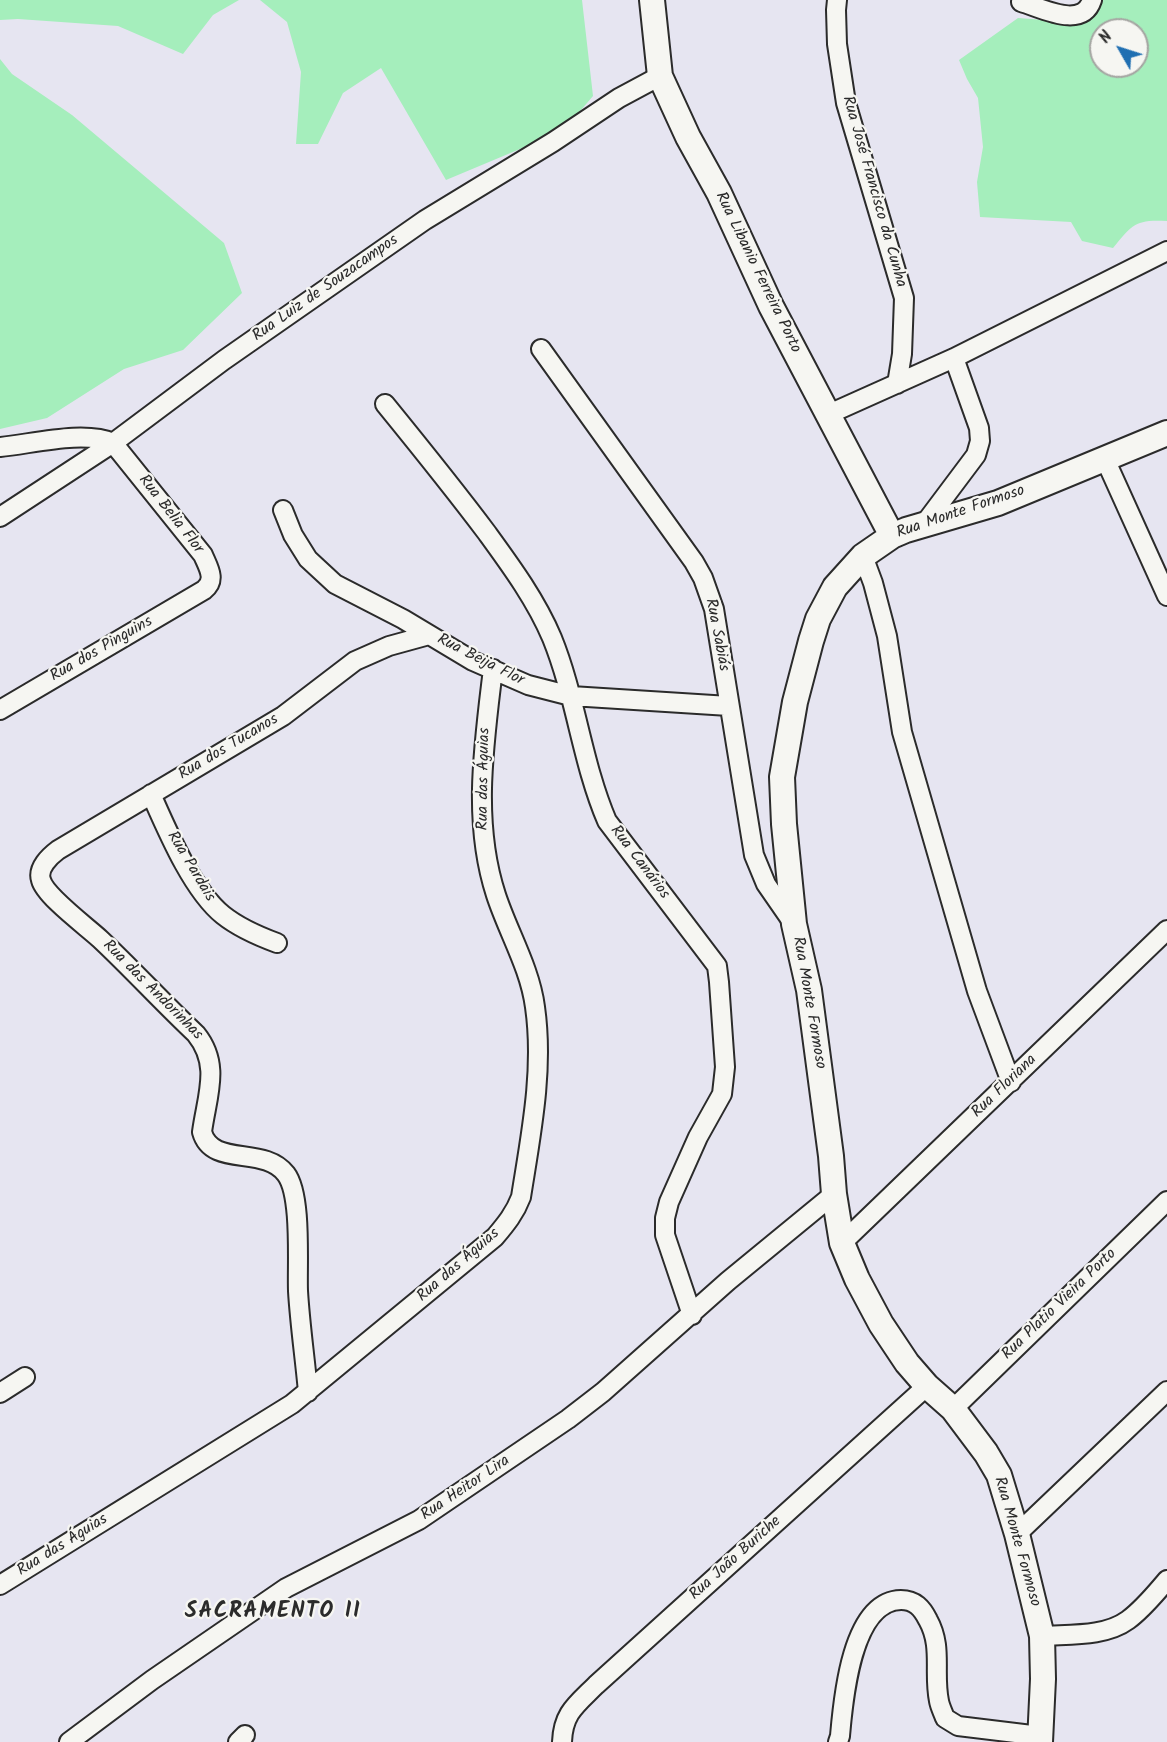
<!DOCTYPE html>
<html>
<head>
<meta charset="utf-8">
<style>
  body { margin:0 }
  #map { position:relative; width:1167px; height:1742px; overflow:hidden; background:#e6e5f1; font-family:Kalam,sans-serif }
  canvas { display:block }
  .north { position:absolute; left:1089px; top:18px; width:60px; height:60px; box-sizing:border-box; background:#f6f6f2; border:2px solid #a5a5a2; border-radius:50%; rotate:309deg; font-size:16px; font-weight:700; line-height:24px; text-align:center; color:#2b2b2b }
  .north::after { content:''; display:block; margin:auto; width:21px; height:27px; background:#1f6fb2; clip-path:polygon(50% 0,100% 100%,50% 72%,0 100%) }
</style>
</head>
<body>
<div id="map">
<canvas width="1167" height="1742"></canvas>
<div class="north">N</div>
</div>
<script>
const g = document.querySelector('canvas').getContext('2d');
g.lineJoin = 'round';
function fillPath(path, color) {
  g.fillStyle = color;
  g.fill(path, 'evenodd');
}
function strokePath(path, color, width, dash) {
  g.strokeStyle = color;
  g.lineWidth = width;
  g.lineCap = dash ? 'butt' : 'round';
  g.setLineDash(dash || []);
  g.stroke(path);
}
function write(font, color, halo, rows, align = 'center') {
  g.font = font + ' Kalam,sans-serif';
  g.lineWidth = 4.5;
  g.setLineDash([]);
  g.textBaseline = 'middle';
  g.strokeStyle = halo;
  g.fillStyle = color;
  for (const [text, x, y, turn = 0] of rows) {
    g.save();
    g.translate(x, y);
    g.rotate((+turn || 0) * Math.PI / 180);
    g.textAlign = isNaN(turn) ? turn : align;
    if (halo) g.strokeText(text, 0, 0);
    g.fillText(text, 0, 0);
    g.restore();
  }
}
fillPath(new Path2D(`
  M0,0H239L213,15L183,54L118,26L18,19L0,20Z
  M260,0H582L593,96L563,131L446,180L381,68L343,93L318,144H296L301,72L287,22Z
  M1101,0H1167V221C1135,219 1132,225 1113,248L1082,241L1071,222L980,217L977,182L983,147L978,98L967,79L959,60L1018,18L1086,23ZM1101,30H1137V66H1101Z
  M0,59L12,74L72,115L224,243L242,293L183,350L124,369L47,418L0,429Z`), '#a5eebc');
const minor = new Path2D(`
  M837,0L836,10L837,44L846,103L904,298L902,354L897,384
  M1021,2C1042,8 1082,30 1092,0
  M541,349L694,562L703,578L714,609L754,855L766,884L793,923
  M385,404C420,447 454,489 487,533C511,566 536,600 552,638C576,697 582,763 607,821L717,966L719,982L725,1067L722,1094L698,1137L669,1202L665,1218V1235L692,1315
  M829,414L954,358L1167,251
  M0,447C32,444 84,430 113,443L203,555C208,567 217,580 204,590L0,710
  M1105,459L1167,596
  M283,510L293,535L308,559L335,584L403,619L473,661L528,685L571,696L729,706
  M0,517L113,443L224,360L425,220L553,142L619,98L660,76
  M922,527L976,455L980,441L979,428L954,358
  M863,556L873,583L887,636L902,732L977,991L1011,1082
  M151,794C167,830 192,890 223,915C238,927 258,936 277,943
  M842,1243L1167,930
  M308,1392C305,1358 300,1325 298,1291C297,1264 302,1195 286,1174C264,1145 212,1168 202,1132C207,1095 221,1065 196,1034C163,1003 132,969 100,939C86,926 45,896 41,880C37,868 50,856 58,850L283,716L355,661L389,646L429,635
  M0,1393L25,1377
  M953,1409L1167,1201
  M1017,1534L1167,1391
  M0,1585L292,1404L495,1237C506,1224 515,1213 521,1197C531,1134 544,1070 535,1007C530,968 508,932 496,895C472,822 484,744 493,669
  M1042,1636C1069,1634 1105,1637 1128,1620C1143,1609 1155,1594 1167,1580
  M69,1742L152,1680L286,1588L419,1520L568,1419L603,1392L728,1281L834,1194
  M238,1742L245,1735
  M562,1742C563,1713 576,1705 596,1685L927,1386
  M838,1742L840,1736C843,1701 851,1601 901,1600C915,1600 922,1608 928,1620C943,1647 933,1672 939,1701C940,1707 943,1712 945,1718L958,1726L1040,1736`);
const tertiary = new Path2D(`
  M652,0L660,76L688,137L719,193L771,306L892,536
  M1040,1742L1043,1679L1042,1636L1017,1534L999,1475L986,1453L953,1409L927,1386L907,1363L881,1324L857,1279L842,1243L834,1194L831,1156L809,990L794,924L784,824L782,777L795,702L811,641L818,619L835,587L863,556L892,536L906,530L998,503L1167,433`);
strokePath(minor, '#2b2b2b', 22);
strokePath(tertiary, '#2b2b2b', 28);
strokePath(minor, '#f6f6f2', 18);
strokePath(tertiary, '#f6f6f2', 24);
write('16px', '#2b2b2b', '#f6f6f2', [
  ["Rua José Francisco da Cunha",873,192,74],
  ["Rua Libanio Ferreira Porto",757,273,64],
  ["Rua Luiz de Souzacampos",326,289,-35],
  ["Rua Monte Formoso",961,513,-19],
  ["Rua Belia Flor",170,515,52],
  ["Rua Sabiás",716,635,79],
  ["Rua dos Pinguins",102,650,-30],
  ["Rua Beija Flor",480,661,27],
  ["Rua dos Tucanos",229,748,-31],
  ["Rua das Águias",485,779,-89],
  ["Rua Canários",639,863,53],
  ["Rua Pardais",190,867,59],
  ["Rua das Andorinhas",152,991,45],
  ["Rua Monte Formoso",808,1003,80],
  ["Rua Floriana",1005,1087,-44],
  ["Rua das Águias",459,1266,-41],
  ["Rua Platio Vieira Porto",1060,1305,-44],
  ["Rua Heitor Lira",466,1489,-34],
  ["Rua Monte Formoso",1016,1542,74],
  ["Rua das Águias",63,1546,-32],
  ["Rua João Buriche",736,1559,-42]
]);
g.letterSpacing = '1.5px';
write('bold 22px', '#2b2b2b', '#f6f6f2', [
  ["SACRAMENTO II",273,1613]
]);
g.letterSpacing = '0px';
</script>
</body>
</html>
